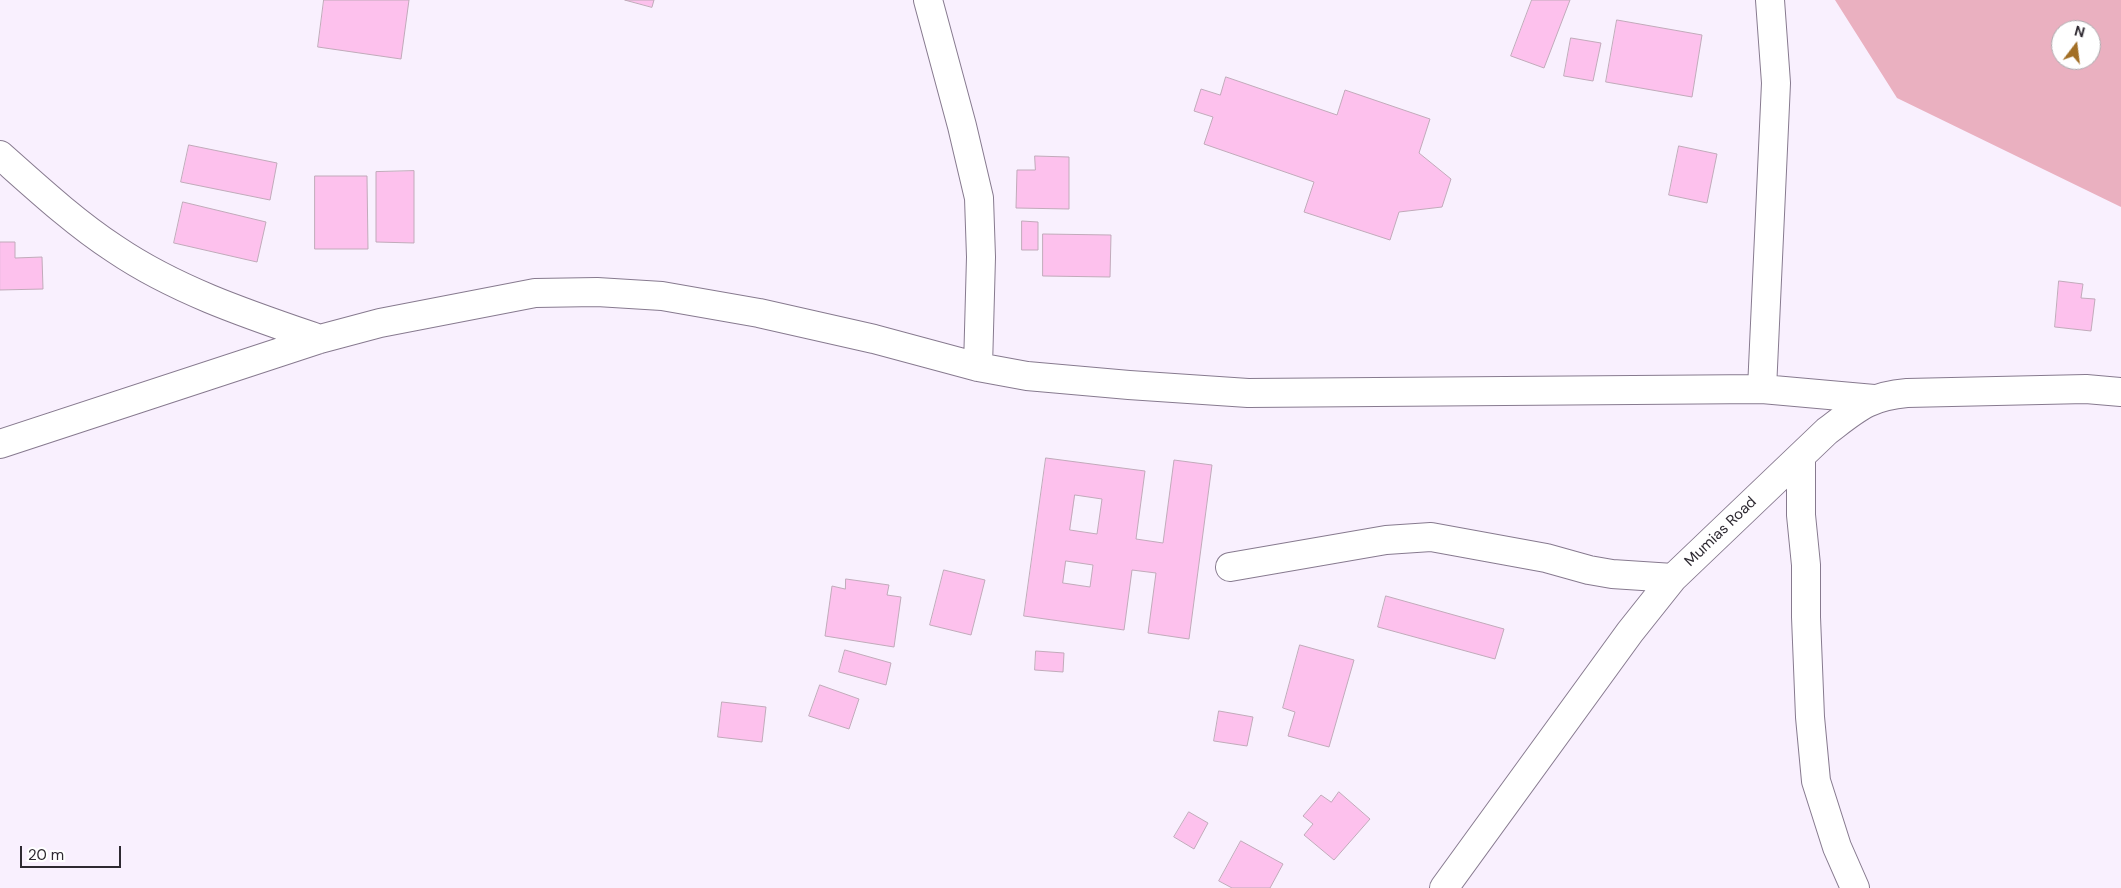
<!DOCTYPE html>
<html>
<head>
<meta charset="utf-8">
<style>
  body { margin:0 }
  #map { position:relative; width:2121px; height:888px; overflow:hidden; background:#f9f0fe; font-family:"DM Sans",sans-serif }
  canvas { display:block }
  .north { position:absolute; left:2051px; top:20px; width:50px; height:50px; box-sizing:border-box; background:#fff; border:1px solid #aba9ad; border-radius:50%; rotate:15deg; font-size:14px; font-weight:700; line-height:20px; text-align:center; color:#2e2931 }
  .north::after { content:''; display:block; margin:auto; width:18px; height:22px; background:#a26f26; clip-path:polygon(50% 0,100% 100%,50% 72%,0 100%) }
  .scale { position:absolute; left:20px; top:846px; width:101px; height:22px; box-sizing:border-box; border:2px solid #2e2931; border-top:0; padding-left:6px; font-size:15px; line-height:18px; white-space:nowrap; color:#2e2931; -webkit-text-stroke:4px #fff; paint-order:stroke }
</style>
</head>
<body>
<div id="map">
<canvas width="2121" height="888"></canvas>
<div class="north">N</div>
<div class="scale">20 m</div>
</div>
<script>
const g = document.querySelector('canvas').getContext('2d');
g.lineJoin = 'round';
function fillPath(path, color) {
  g.fillStyle = color;
  g.fill(path, 'evenodd');
}
function strokePath(path, color, width, dash) {
  g.strokeStyle = color;
  g.lineWidth = width;
  g.lineCap = dash ? 'butt' : 'round';
  g.setLineDash(dash || []);
  g.stroke(path);
}
function write(font, color, halo, rows, align = 'center') {
  g.font = font + ' "DM Sans",sans-serif';
  g.lineWidth = 4;
  g.setLineDash([]);
  g.textBaseline = 'middle';
  g.strokeStyle = halo;
  g.fillStyle = color;
  for (const [text, x, y, turn = 0] of rows) {
    g.save();
    g.translate(x, y);
    g.rotate((+turn || 0) * Math.PI / 180);
    g.textAlign = isNaN(turn) ? turn : align;
    if (halo) g.strokeText(text, 0, 0);
    g.fillText(text, 0, 0);
    g.restore();
  }
}
fillPath(new Path2D(`
  M1835,0H2121V207L1897,98ZM2061,30H2091V60H2061Z`), '#eab0c0');
const building = new Path2D(`
  M324,0H409L401,59L318,47Z
  M625,0H654L652,7Z
  M1532,0H1570L1544,68L1511,56Z
  M1617,20L1702,35L1692,97L1606,82Z
  M1571,38L1601,43L1593,81L1564,76Z
  M1226,77L1337,115L1345,90L1430,119L1419,153L1451,179L1442,207L1399,212L1390,240L1304,212L1314,182L1204,144L1213,117L1194,111L1201,89L1220,95Z
  M189,145L277,163L270,200L181,182Z
  M1679,146L1717,154L1707,203L1669,195Z
  M1035,156L1069,157V209L1016,208L1017,170H1035Z
  M414,171V243L376,242V172Z
  M315,176H367L368,249H315Z
  M183,202L266,222L257,262L174,243Z
  M1022,221L1038,222V250H1022Z
  M1043,234L1111,235L1110,277L1043,276Z
  M0,242H15V258L42,257L43,289L0,290Z
  M2059,281L2083,284L2081,298L2095,299L2091,331L2055,327Z
  M1046,458L1145,471L1136,539L1163,543L1174,460L1212,465L1189,639L1148,633L1156,573L1132,570L1124,630L1024,616ZM1075,495L1102,499L1097,534L1070,530ZM1066,561L1093,565L1090,587L1063,583Z
  M944,570L985,580L971,635L930,625Z
  M846,579L889,585L887,595L901,597L894,647L825,636L832,586L845,589Z
  M1386,596L1504,629L1495,659L1378,627Z
  M1300,645L1354,660L1329,747L1288,736L1295,712L1283,708Z
  M845,650L891,663L886,685L839,672Z
  M1036,651L1064,653L1063,672L1035,670Z
  M820,685L859,699L849,729L809,716Z
  M722,702L766,707L762,742L718,737Z
  M1219,711L1253,717L1247,746L1214,741Z
  M1339,792L1370,819L1334,860L1304,835L1313,824L1303,816L1321,795L1331,802Z
  M1189,812L1208,823L1194,849L1174,837Z
  M1241,841L1283,864L1270,888H1232L1219,881Z`);
fillPath(building, '#fdc1ed');
strokePath(building, '#c1aaba', 1);
const minor = new Path2D(`
  M928,0L962,126L979,198L981,257L978,367
  M0,155C36,187 75,223 115,249C177,291 250,315 320,339
  M1762,389L1776,83L1770,0
  M0,444L320,339L380,323L535,293L597,292L662,296L759,313L874,339L978,367L1027,376L1129,385L1248,393L1762,389L1874,399
  M1801,456V515L1806,565V617L1810,717L1816,781L1837,847L1855,888
  M1230,567L1386,540L1431,537L1546,558L1589,570L1612,574L1673,578
  M1444,888L1630,632L1673,578L1827,431C1856,409 1869,396 1907,393L2086,389L2121,392`);
strokePath(minor, '#877a8f', 30);
strokePath(minor, '#fff', 28);
write('15px', '#2e2931', '#fff', [
  ["Mumias Road",1721,532,-44]
]);
</script>
</body>
</html>
